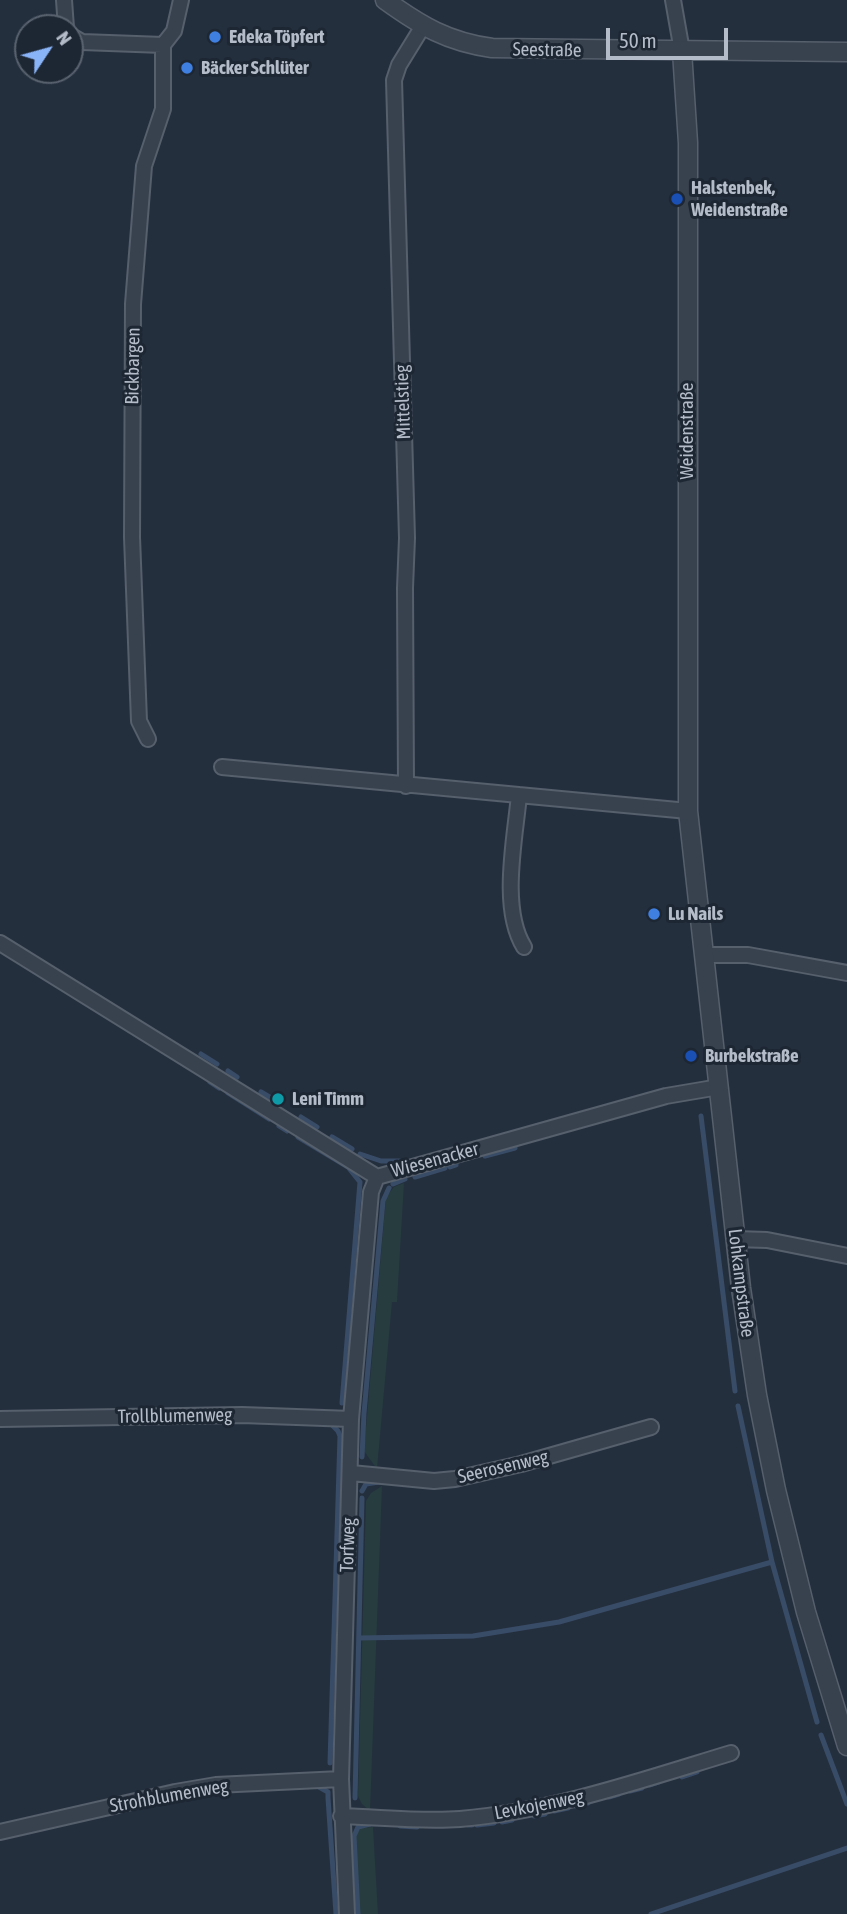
<!DOCTYPE html>
<html>
<head>
<meta charset="utf-8">
<style>
  body { margin:0 }
  #map { position:relative; width:847px; height:1914px; overflow:hidden; background:#242f3e; font-family:"Asap Condensed",sans-serif }
  canvas { display:block }
  .north { position:absolute; left:14px; top:14px; width:70px; height:70px; box-sizing:border-box; background:#1d2633; border:2px solid #59626f; border-radius:50%; rotate:54deg; font-size:19px; font-weight:700; line-height:28px; text-align:center; color:#b4bcc9 }
  .north::after { content:''; display:block; margin:auto; width:24px; height:32px; background:#8ab4f8; clip-path:polygon(50% 0,100% 100%,50% 72%,0 100%) }
  .scale { position:absolute; left:606px; top:28px; width:122px; height:32px; box-sizing:border-box; border:4px solid #b4bcc9; border-top:0; padding-left:9px; font-size:21px; line-height:24px; white-space:nowrap; color:#b4bcc9; -webkit-text-stroke:5px #1d2633; paint-order:stroke }
</style>
</head>
<body>
<div id="map">
<canvas width="847" height="1914"></canvas>
<div class="north">N</div>
<div class="scale">50 m</div>
</div>
<script>
const g = document.querySelector('canvas').getContext('2d');
g.lineJoin = 'round';
function fillPath(path, color) {
  g.fillStyle = color;
  g.fill(path, 'evenodd');
}
function strokePath(path, color, width, dash) {
  g.strokeStyle = color;
  g.lineWidth = width;
  g.lineCap = dash ? 'butt' : 'round';
  g.setLineDash(dash || []);
  g.stroke(path);
}
function write(font, color, halo, rows, align = 'center') {
  g.font = font + ' "Asap Condensed",sans-serif';
  g.lineWidth = 6;
  g.setLineDash([]);
  g.textBaseline = 'middle';
  g.strokeStyle = halo;
  g.fillStyle = color;
  for (const [text, x, y, turn = 0] of rows) {
    g.save();
    g.translate(x, y);
    g.rotate((+turn || 0) * Math.PI / 180);
    g.textAlign = isNaN(turn) ? turn : align;
    if (halo) g.strokeText(text, 0, 0);
    g.fillText(text, 0, 0);
    g.restore();
  }
}
fillPath(new Path2D(`
  M404,1183L397,1302H392L377,1469L364,1451L386,1197L394,1187Z
  M382,1486L370,1811L362,1804L358,1796L366,1501L371,1493Z
  M373,1827L378,1914H354L351,1833L360,1828Z`), '#263c3f');
strokePath(new Path2D(`
  M201,1054L217,1064
  M228,1071L237,1077
  M210,1082L219,1088
  M261,1092L276,1101
  M228,1093L269,1119
  M701,1116L735,1391
  M301,1117L317,1127
  M279,1126L287,1131
  M298,1137L348,1167L360,1182L342,1403
  M332,1137L352,1149
  M360,1154L381,1161H402
  M485,1156L515,1148
  M450,1167L456,1165
  M415,1177L445,1168
  M393,1184L405,1179
  M738,1406L772,1562L817,1722
  M362,1457L364,1413L383,1201L389,1188
  M362,1491L366,1484L379,1482
  M359,1638L473,1636L559,1622L772,1562
  M821,1735L847,1804
  M330,1763L340,1436L338,1431L333,1426
  M682,1777L697,1772
  M650,1785L659,1782
  M319,1787L328,1792V1798L336,1914
  M630,1791L642,1788
  M609,1797L619,1794
  M355,1798L362,1498
  M575,1806L588,1803
  M554,1811L568,1808
  M534,1816L545,1814
  M502,1822L512,1820
  M468,1825H472
  M477,1825L494,1823
  M400,1826L417,1827
  M358,1914L354,1836L358,1827L370,1824
  M651,1914L847,1848`), '#394c67', 5);
const minor = new Path2D(`
  M64,0L66,28
  M673,0L682,51
  M70,35L82,42L163,45
  M148,739L139,721L132,537L133,304L144,166L163,109V45L174,31L181,0
  M222,767L688,811
  M406,786L405,588L407,538L394,80L399,65L423,26
  M519,795C515,839 500,908 524,947
  M0,943L377,1177L666,1096L719,1087
  M705,955H748L847,973
  M735,1239L767,1240L847,1256
  M0,1419L242,1415L351,1419
  M351,1473L434,1481L455,1479L521,1464L651,1427
  M341,1816C380,1817 421,1822 460,1819C553,1811 642,1780 731,1753
  M0,1832L175,1792L216,1785L341,1779
  M347,1914L341,1779L351,1419L371,1192L377,1177`);
const tertiary = new Path2D(`
  M385,0C421,26 448,42 492,48L847,52
  M682,51L688,143V811L741,1288L757,1395L776,1490L806,1612L847,1746`);
strokePath(minor, '#565f6c', 18);
strokePath(tertiary, '#565f6c', 21);
strokePath(minor, '#38414e', 14);
strokePath(tertiary, '#38414e', 18);
for (const [x, y, r, color] of [
  [215,37,7,"#3f7fe0"],
  [187,68,7,"#3f7fe0"],
  [677,199,7,"#1a4fb4"],
  [654,914,7,"#3f7fe0"],
  [691,1056,7,"#1a4fb4"],
  [278,1099,7,"#0f9aa8"]
]) {
  const dot = new Path2D();
  dot.arc(x, y, r, 0, 2 * Math.PI);
  g.fillStyle = color;
  g.fill(dot);
  strokePath(dot, '#1d2633', 2.5);
}
write('bold 19px', '#b4bcc9', '#1d2633', [
  ["Edeka Töpfert",229,37],
  ["Bäcker Schlüter",201,68],
  ["Halstenbek,",691,188],
  ["Weidenstraße",691,210],
  ["Lu Nails",668,914],
  ["Burbekstraße",705,1056],
  ["Leni Timm",292,1099]
], 'left');
write('19px', '#b4bcc9', '#1d2633', [
  ["Seestraße",547,50,1],
  ["Bickbargen",133,366,-89],
  ["Mittelstieg",403,402,-92],
  ["Weidenstraße",687,431,-90],
  ["Wiesenacker",435,1160,-15],
  ["Lohkampstraße",741,1283,83],
  ["Trollblumenweg",175,1416,-1],
  ["Seerosenweg",503,1467,-13],
  ["Torfweg",348,1545,-88],
  ["Strohblumenweg",169,1796,-10],
  ["Levkojenweg",539,1805,-11]
]);
</script>
</body>
</html>
